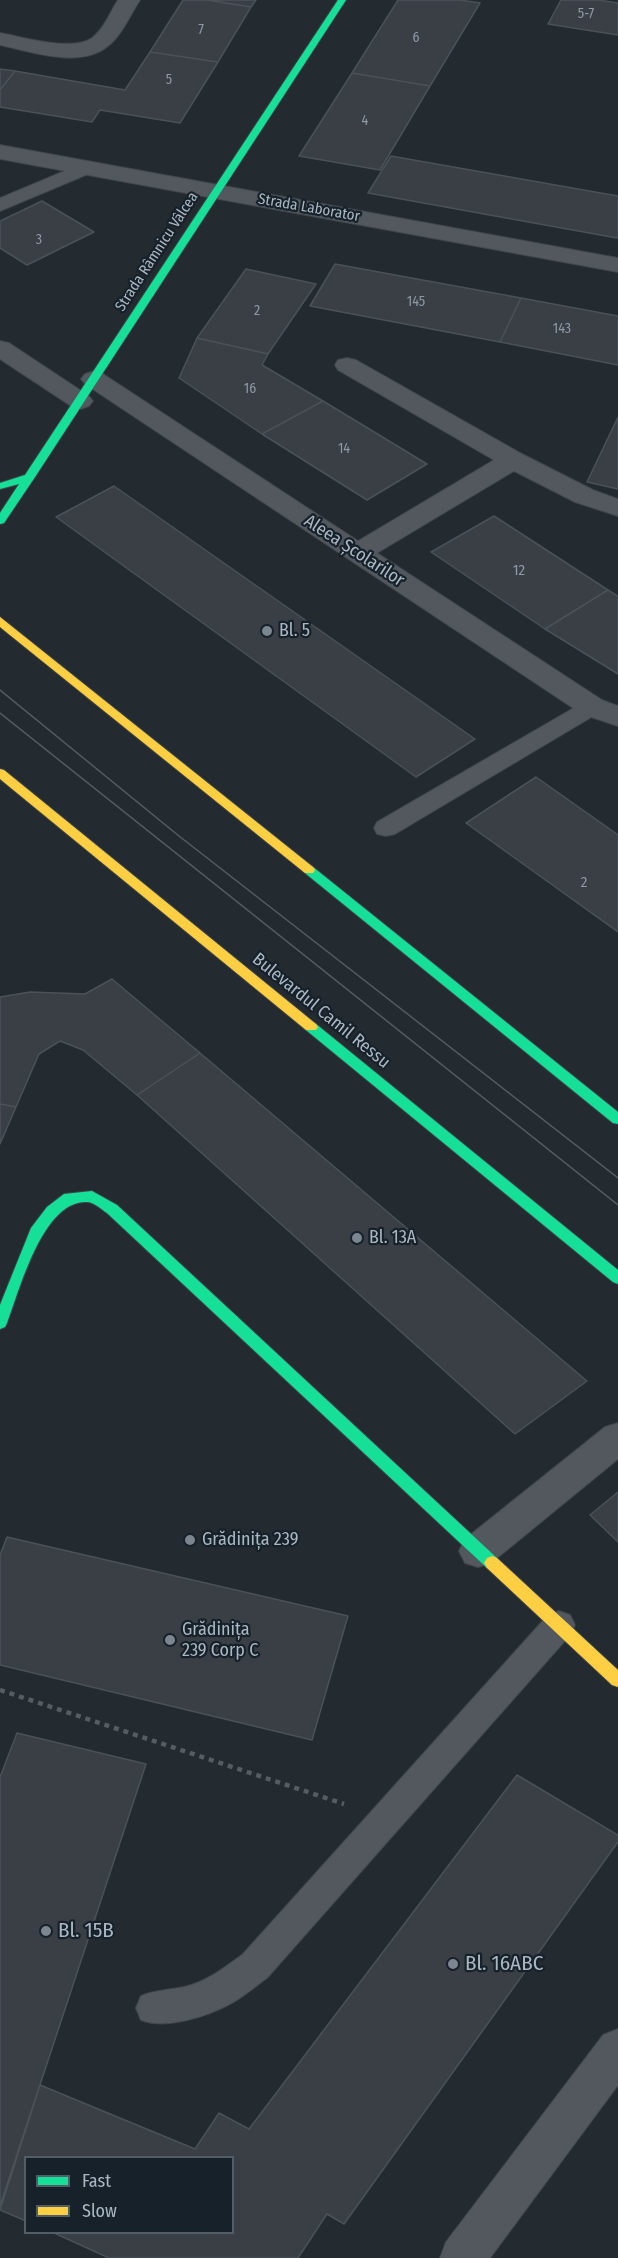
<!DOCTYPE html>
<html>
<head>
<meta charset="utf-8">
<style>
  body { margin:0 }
  #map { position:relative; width:618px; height:2258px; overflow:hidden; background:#232a30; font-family:"Fira Sans Condensed",sans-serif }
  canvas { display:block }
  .legend { position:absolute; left:24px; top:2156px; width:210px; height:78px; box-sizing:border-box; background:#17212a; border:2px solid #525d67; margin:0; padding:8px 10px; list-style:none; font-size:18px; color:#aab7c3 }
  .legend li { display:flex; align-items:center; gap:12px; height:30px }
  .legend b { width:30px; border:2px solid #525d67 }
</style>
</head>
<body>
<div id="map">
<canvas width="618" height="2258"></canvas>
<ul class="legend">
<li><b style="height:8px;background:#16e098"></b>Fast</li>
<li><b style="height:8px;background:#ffcf43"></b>Slow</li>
</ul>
</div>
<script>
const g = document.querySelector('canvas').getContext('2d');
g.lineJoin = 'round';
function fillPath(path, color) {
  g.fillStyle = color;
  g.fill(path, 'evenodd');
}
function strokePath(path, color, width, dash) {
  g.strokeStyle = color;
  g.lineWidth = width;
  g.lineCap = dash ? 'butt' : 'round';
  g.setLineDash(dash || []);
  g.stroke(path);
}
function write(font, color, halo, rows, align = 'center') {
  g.font = font + ' "Fira Sans Condensed",sans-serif';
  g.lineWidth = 4.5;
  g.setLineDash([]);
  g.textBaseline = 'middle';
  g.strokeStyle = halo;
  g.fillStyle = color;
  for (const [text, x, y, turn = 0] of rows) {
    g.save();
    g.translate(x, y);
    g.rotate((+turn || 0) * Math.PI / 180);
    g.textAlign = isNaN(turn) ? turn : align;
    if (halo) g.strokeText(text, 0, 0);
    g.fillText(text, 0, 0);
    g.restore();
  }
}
const building = new Path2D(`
  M183,0H207L251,7L218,62L150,52Z
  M207,0H256L251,7Z
  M398,0H460L480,3L430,86L352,73Z
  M561,0H598L618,3V35L548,24Z
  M150,52L218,62L180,123L100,110L92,122L0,107V90L15,71L125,90Z
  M0,69L15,71L0,90Z
  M352,73L430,86L380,170L299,156Z
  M391,156L618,196V236L617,238L368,193Z
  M42,201L94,232L27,265L0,248V221Z
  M335,264L521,298L500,342L310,306Z
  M246,269L316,284L268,354L197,338Z
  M521,298L618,316V365L500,342Z
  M197,338L268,354L262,365L323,401L262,434L179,378Z
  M323,401L427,464L367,500L262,434Z
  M618,417V489L587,482Z
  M114,486L475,739L416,777L56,517Z
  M494,516L608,590L545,629L431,552Z
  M608,590L618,596V674L545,629Z
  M536,777L618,835V932L466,823Z
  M112,979L200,1053L137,1095L83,1050L60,1041L39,1054L16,1107L0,1104V997L30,992L85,994Z
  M200,1053L587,1381L515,1434L137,1095Z
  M0,1104L16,1107L0,1144Z
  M618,1492V1542L590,1515Z
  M7,1537L348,1616L312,1740L0,1665V1555Z
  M17,1733L146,1764L0,2206V1777Z
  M517,1775L618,1835V1842L344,2224L327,2214L298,2258H109L52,2232H232V2158H26V2221L0,2210L40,2085L195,2149L219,2113L249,2129Z`);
fillPath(building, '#3a3f45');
strokePath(building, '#4a5258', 1.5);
const lane = new Path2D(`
  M86,162L93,164L95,168L93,172L0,211V198Z
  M592,699L600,702L604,707L600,712L395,834L386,836L377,834L374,828L377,822L584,702Z
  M559,1611L570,1615L575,1625L570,1635L267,1978C256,1986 244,1996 232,2003C209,2016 166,2030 141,2020L136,2008L141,1996C155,1990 169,1990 184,1987C206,1982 224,1968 243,1954L548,1615Z`);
const street = new Path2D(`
  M118,0H140C130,15 122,35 108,46C80,69 32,52 0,45V33C23,37 71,52 92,38C104,29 110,12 118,0Z
  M0,145L618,258V272L0,159Z
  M0,341L9,343L89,396L93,401L89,406L80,409L71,406L0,359Z
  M347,358L356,360L522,454L593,490L618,499V516L575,502L514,471L377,553L602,700L618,706V726L582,714L85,384L81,379L85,374L94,371L103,374L358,541L494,460L338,370L335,365L338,360Z
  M618,1423V1459L491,1563L478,1567L465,1563L459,1551L465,1539L605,1427Z
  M618,2029V2085L490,2258H440L446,2242L603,2035Z`);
const fast = new Path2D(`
  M338,0H346L35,477L4,523L0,524V513L19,484L0,489V483L25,475Z
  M309,866L313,867L618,1112V1124L613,1123L305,873L303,870L305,867Z
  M311,1022L316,1024L618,1270V1284L613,1282L306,1030L304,1027Z
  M92,1191L117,1205L497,1558L500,1563L497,1568L492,1570L487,1568L107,1213C101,1209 94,1202 87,1202C43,1200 20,1289 7,1323L5,1327L0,1329V1305L31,1228L47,1207L64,1194Z`);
const slow = new Path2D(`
  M0,617L313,867L315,870L313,873H305L0,627Z
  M0,769L4,770L316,1024L318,1027L316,1030H306L0,779Z
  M492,1556L497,1558L618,1670V1687L612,1685L487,1568L484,1563L487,1558Z`);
strokePath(lane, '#3f4549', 2);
strokePath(street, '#3f4549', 2);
strokePath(fast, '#3f4549', 2);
strokePath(slow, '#3f4549', 2);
strokePath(new Path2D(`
  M0,1690L344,1804`), '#555c62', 4.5, [5, 5]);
fillPath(lane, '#52585e');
fillPath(street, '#52585e');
fillPath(fast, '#16e098');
fillPath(slow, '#ffcf43');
strokePath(new Path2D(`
  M0,690L179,836L618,1178
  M0,713L618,1205`), '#565d62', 1.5);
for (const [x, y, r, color] of [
  [267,631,6,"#7b8690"],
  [357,1238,6,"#7b8690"],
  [190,1540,6,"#7b8690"],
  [170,1640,6,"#7b8690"],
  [46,1931,6,"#7b8690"],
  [453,1964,6,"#7b8690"]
]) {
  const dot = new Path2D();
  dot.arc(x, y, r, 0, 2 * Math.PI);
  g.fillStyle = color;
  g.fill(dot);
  strokePath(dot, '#17212a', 2);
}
write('14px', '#8e99a4', null, [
  ["5-7",586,14],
  ["7",201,30],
  ["6",416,38],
  ["5",169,80],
  ["4",365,121],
  ["3",39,240],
  ["145",416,302],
  ["2",257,311],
  ["143",562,329],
  ["16",250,389],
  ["14",344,449]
]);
write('15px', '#aab7c3', '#17212a', [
  ["Strada Laborator",309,208,10],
  ["Strada Râmnicu Vâlcea",157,252,-57]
]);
write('15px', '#8e99a4', null, [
  ["12",519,571],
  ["2",584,883]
]);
write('18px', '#aab7c3', '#17212a', [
  ["Aleea Școlarilor",354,551,33],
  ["Bulevardul Camil Ressu",321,1011,39]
]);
write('18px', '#aab7c3', '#17212a', [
  ["Bl. 5",279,631],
  ["Bl. 13A",369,1238],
  ["Grădinița 239",202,1540],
  ["Grădinița",182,1630],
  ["239 Corp C",182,1651]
], 'left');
write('21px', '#aab7c3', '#17212a', [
  ["Bl. 15B",58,1931],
  ["Bl. 16ABC",465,1964]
], 'left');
</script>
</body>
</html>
